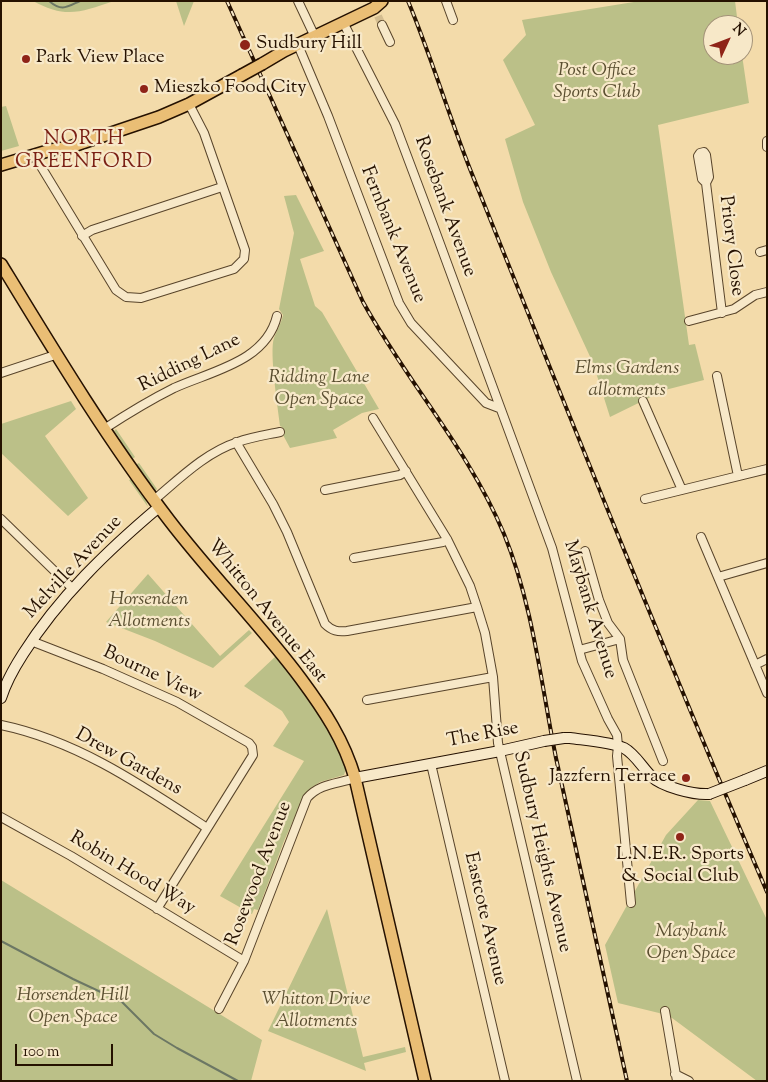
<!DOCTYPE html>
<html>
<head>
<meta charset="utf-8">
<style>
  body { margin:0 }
  #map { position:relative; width:768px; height:1082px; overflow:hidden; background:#f3dbaa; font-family:"Sorts Mill Goudy",serif }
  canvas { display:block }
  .frame { position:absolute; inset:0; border:2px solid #251100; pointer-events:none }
  .north { position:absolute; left:703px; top:15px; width:50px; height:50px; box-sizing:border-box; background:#f7e8c8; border:1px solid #a39278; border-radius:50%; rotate:47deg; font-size:14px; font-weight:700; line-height:20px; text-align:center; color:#251100 }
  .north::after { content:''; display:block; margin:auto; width:18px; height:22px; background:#8f2418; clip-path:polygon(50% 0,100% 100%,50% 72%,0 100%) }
  .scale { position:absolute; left:15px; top:1044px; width:98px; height:22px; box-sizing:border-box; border:2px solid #251100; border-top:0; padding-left:6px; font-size:15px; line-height:18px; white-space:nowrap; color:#251100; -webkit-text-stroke:4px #f7e8c8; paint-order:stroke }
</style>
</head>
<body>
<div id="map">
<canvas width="768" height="1082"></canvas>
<div class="frame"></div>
<div class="north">N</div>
<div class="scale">100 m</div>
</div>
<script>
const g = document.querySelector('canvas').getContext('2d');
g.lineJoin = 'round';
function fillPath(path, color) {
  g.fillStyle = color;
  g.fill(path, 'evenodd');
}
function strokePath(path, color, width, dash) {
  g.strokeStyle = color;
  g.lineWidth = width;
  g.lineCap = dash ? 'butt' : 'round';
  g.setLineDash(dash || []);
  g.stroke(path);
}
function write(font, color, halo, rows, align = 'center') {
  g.font = font + ' "Sorts Mill Goudy",serif';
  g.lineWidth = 4.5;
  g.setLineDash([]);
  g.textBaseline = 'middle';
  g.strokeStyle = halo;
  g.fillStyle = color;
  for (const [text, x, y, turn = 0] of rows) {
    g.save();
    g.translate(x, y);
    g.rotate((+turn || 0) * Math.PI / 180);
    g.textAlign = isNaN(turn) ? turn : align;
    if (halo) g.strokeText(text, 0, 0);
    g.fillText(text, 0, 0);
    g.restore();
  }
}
fillPath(new Path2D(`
  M33,1H114C81,12 66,19 33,1Z
  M176,1H194L184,26Z
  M640,1H735L738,25H713V55H742L749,103L658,125L689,345L695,344L704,380L665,390L610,417L593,363L551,272L523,202L505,139L535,125L503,60L526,35L522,20Z
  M6,106L19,146L1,151V107Z
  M296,195L324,251L300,259L315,306L322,312L379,409L362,413L333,430L337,438L290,448L283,435L282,427L280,426C278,408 269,352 274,338C277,330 281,324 283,315L279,309L294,233L284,196Z
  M71,401L76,409L45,436L88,498L68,516L1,453V424Z
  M116,429L135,457L131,460L118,441L120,439L114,431Z
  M139,463L157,489L154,492L135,465Z
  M133,478L147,498L146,501L148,507L129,480Z
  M148,574L220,656L249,630L252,633L213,668L155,641L106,622Z
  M276,656L327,726L347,766L344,775L320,782L311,788L305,794L284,841L258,910L254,909L252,914L220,896L304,761L273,746L289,722L282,711L244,686Z
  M698,800L710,801L767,920V1081H757L672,1018L659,1013L618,1003L605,945L666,835Z
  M1,880L262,1040L251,1081H1Z
  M327,909L363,1057L405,1047L406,1052L364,1063L366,1071L268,1031Z`), '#bbc088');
strokePath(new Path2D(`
  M49,1C62,12 67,7 80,1
  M1,941L73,979L122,1002L154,1034L177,1048L238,1081`), '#6c7764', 2);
strokePath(new Path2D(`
  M378,16L382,25`), '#d4bd90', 8, [8, 4]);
const street = new Path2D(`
  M298,1L315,37
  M446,1L453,20
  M344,24L395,124L433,225L552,548L582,661L608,719L617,735L618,746L617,756L631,903
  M382,25L390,42
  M298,45L328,116L399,303L411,323L486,403L499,408
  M767,141V147
  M34,155L116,290L126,297L141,298L234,269L244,259L245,250L204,133L189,104
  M706,183L709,177L706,155L704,152L700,153L698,156L702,179L706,183L722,313
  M82,236L92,230L222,187
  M760,252L767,250
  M689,321L734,309L755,295L767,292
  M1,373L52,356L55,354
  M717,376L738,476
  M643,401L682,490
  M373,418L447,539L470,586L477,607L485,633L493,677L498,743L577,1081
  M104,429C127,414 150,400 174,388C211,371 266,362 277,316
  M236,442L273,504L287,532L325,624C332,631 338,632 347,631L477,607
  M325,490L400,475L406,471
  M645,499L767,469
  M154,500C179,479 206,452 238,442C251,437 266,435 280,432
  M1,519L73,589
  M701,537L767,693
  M585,551L599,600L608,623L620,639L623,660L663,761
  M354,558L443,542L447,539
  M718,577L767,563
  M31,641L103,669L177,702L249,743L252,747L253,755L157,909
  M579,650L620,639
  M755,665L767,659
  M367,700L493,677
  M1,725C78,741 143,786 207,828
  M431,764L505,1081
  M1,817L71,856L244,961
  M219,1009L244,961L307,798C320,783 338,784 355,778
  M665,1011L677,1081
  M675,1074L689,1081`);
const secondary = new Path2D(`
  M1,698C6,682 14,668 23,654C59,597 108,550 159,507
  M564,738H570C584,740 612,742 624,748C635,754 642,767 651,776C662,787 694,795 709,794
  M355,778L500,751L544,741
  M745,780L767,771`);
const primary = new Path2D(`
  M262,64L284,51L374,8L382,1
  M1,165L51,150L70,147L159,117L189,104L242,75
  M1,264C54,351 107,439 169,520C211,575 260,624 301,679C324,710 344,740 355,778L425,1081`);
strokePath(street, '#58442a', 10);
strokePath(secondary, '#251100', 12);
strokePath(primary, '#251100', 14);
strokePath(street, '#f7e8c8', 8);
strokePath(secondary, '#f7e8c8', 10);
strokePath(primary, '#eabe75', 11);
const rail = new Path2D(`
  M227,1L363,302C407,382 469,450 504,534C533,605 541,684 556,758C579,866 604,973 627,1081
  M408,1C431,56 448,113 470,169C567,410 664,652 767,892`);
strokePath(rail, '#251100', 4);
strokePath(rail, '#f7e8c8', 2, [5.5]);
const secondaryBridge = new Path2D(`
  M544,741L564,738
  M709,794L745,780`);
const primaryBridge = new Path2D(`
  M242,75L262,64`);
strokePath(secondaryBridge, '#251100', 12, []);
strokePath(primaryBridge, '#251100', 14, []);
strokePath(secondaryBridge, '#f7e8c8', 10);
strokePath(primaryBridge, '#eabe75', 11);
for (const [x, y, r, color] of [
  [245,45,6,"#8f2418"],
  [26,59,5,"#8f2418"],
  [144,89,5,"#8f2418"],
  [686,778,5,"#8f2418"],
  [680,837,5,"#8f2418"]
]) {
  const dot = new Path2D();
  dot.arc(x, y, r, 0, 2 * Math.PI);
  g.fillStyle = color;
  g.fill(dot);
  strokePath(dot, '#f7e8c8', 2);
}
write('19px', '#251100', '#f7e8c8', [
  ["Sudbury Hill",256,45],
  ["Park View Place",36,59],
  ["Mieszko Food City",154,89],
  ["Jazzfern Terrace",676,778,"right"],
  ["L.N.E.R. Sports",680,856,"center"],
  ["& Social Club",680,878,"center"]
], 'left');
write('italic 19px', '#5a4e30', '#f7e8c8', [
  ["Post Office",597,72],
  ["Sports Club",597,94],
  ["Elms Gardens",627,370],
  ["allotments",627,392],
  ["Ridding Lane",319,379],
  ["Open Space",319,401],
  ["Horsenden",149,601],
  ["Allotments",149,623],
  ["Maybank",691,933],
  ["Open Space",691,955],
  ["Horsenden Hill",73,997],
  ["Open Space",73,1019],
  ["Whitton Drive",316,1001],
  ["Allotments",316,1023]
]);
write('19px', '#251100', '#f7e8c8', [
  ["Rosebank Avenue",444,207,70],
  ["Fernbank Avenue",392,235,68],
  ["Priory Close",730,246,83],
  ["Ridding Lane",190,364,-26],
  ["Melville Avenue",74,568,-47],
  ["Maybank Avenue",589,610,73],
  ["Whitton Avenue East",266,612,51],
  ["Bourne View",152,675,25],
  ["The Rise",483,736,-11],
  ["Drew Gardens",128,763,29],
  ["Sudbury Heights Avenue",541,852,77],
  ["Robin Hood Way",132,874,31],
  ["Rosewood Avenue",260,874,-69],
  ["Eastcote Avenue",484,919,77]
]);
g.letterSpacing = '1px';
write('20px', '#7a1f14', '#f7e8c8', [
  ["NORTH",84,141],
  ["GREENFORD",84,164]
]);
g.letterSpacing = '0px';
</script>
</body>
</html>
